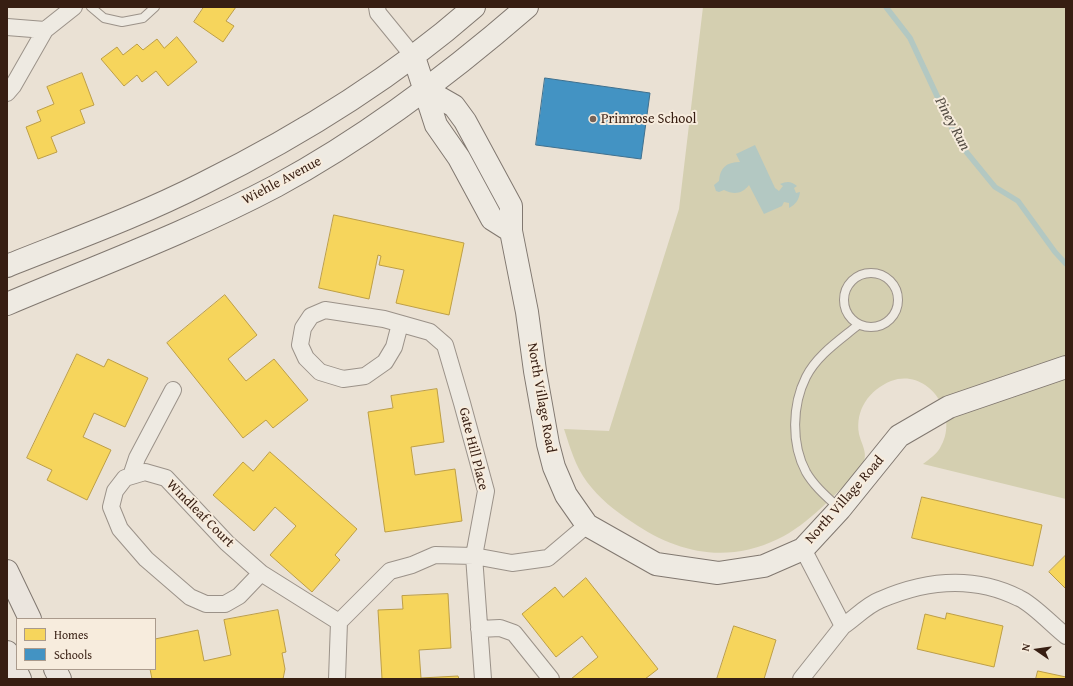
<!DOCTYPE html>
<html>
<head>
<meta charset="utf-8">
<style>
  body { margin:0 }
  #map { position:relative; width:1073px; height:686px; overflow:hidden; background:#eae1d4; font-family:"Gentium Book Plus",serif }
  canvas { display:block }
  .frame { position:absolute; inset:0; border:8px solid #371e12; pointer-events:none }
  .legend { position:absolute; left:16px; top:618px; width:140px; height:52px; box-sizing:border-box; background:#f7ecdd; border:1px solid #aa9a8c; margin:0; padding:5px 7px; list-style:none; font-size:12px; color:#371e12 }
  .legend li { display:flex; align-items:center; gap:8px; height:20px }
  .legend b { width:20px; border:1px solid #aa9a8c }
  .north { position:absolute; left:1017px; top:630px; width:40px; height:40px; -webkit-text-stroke:3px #f7ecdd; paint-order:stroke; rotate:283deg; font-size:11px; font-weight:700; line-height:16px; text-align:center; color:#371e12 }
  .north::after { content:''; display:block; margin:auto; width:14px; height:18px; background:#371e12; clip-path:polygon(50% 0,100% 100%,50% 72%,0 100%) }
</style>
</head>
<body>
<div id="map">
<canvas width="1073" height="686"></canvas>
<div class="frame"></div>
<ul class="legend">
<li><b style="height:11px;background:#f6d55c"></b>Homes</li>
<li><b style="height:11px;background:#4393c3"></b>Schools</li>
</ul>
<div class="north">N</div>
</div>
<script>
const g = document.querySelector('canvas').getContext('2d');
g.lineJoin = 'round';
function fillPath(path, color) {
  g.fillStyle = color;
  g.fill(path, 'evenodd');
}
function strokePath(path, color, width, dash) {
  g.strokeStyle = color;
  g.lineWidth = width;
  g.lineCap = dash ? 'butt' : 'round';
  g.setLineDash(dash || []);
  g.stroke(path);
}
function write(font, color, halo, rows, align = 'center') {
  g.font = font + ' "Gentium Book Plus",serif';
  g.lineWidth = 4;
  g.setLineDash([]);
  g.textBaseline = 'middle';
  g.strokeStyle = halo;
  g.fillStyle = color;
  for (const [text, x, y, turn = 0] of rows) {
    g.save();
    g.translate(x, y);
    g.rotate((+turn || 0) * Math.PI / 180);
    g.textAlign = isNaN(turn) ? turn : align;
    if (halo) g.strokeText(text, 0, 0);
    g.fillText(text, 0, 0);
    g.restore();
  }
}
fillPath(new Path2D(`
  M703,7H1066V499L923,464C929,459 936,455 940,448C961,415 928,367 891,381C869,390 855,410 859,434C863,449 869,453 861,469C837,492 808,525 778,539C726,564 677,553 632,522C615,511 599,498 587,482C575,466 570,447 564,429L609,431L679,209Z`), '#d4cfb0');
fillPath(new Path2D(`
  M755,145L775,188L779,191L783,186L780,184C787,181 791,181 797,186L794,188L796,193L800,192C799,200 796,204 789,208V203L784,202L782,206L764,214L749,185C742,194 734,195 724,190L719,192L716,191L714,185L719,181C720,168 726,162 740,162L736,154Z`), '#b3c8c2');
const homes = new Path2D(`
  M204,7H236L226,21L234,26L223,42L194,22Z
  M177,37L197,62L168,86L156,71L142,82L137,75L124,86L101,59L117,47L123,55L137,44L143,50L157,39L164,48Z
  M82,73L94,105L80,110L85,123L51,137L57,152L38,159L26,127L41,121L37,111L54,104L47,87Z
  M334,215L464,243L449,315L396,303L404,270L379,265L381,256L378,255L369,299L319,288Z
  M225,295L257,335L228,359L246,381L274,359L308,400L273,428L266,420L243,438L167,343Z
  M77,354L104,367L108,359L148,378L125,427L94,413L83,437L111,450L87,500L47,480L52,470L27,458Z
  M437,389L444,442L411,447L415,475L455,469L462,521L385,532L368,412L393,408L391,396Z
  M270,452L357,529L335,555L340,560L312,592L270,555L296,526L275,507L254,531L213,495L243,462L253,471Z
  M922,497L1042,525L1033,566L912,538Z
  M1066,555V589L1049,572Z
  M586,578L658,669L645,679H571L598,657L582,636L556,657L522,614L555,587L563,597Z
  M448,594L451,648L419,650L421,678L458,676L459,679H382L378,610L403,609L402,596Z
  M278,610L286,652L282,653L285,669L283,679H152L150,669H155V639L198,630L204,661L231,655L224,620Z
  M947,613L1003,626L994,667L917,649L925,614L945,619Z
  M734,626L776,640L764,679H717Z
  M1038,671L1066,677V679H1036Z`);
fillPath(homes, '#f6d55c');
strokePath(homes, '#bd9e46', 1);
const schools = new Path2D(`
  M545,78L650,93L641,159L536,145Z`);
fillPath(schools, '#4393c3');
strokePath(schools, '#3f708e', 1);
strokePath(new Path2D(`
  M886,7L910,38L959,143L995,187L1018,201L1055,252L1066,264`), '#b3c8c2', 5.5);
const lane = new Path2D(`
  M91,7L104,18L122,22L143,18L155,7
  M844 300a27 27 0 1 1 54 0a27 27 0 1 1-54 0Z
  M839,508C827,497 814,486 806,472C791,444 792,405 806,377C817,355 840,340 858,325`);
const street = new Path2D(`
  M377,7L378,13L414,57
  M7,27L45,30
  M7,93L13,86L45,30L74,7
  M400,324L394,347L385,362L365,376L343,379L320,372L306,358L300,345L303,328L311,316L325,310L384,319L430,332L445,345L462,403L486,491L474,556L483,679
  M131,476L137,458L173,390
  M803,549L843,626C855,618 867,605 880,600C926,580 973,575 1019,598C1033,604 1053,626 1066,636
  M261,573L239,596L225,604H206L190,597L146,559L120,529L111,507L115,491L125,478L145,472L166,478L227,543L261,573L339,622
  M479,629L500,628L514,633L551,679
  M337,679L339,622L390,571L412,565L435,555L474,556L512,563L548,558L587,525
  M801,679L843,626`);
const secondary = new Path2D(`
  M414,57L436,125L459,158L492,219L511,231
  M426,90L454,106L465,121L511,206V231L527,312L535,371L548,444L554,467L566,495L587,525L656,564L718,573L764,566L803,549L840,509L899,436L949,407L1066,367
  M7,266C72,240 139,216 202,184C299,136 393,78 474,7
  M7,304C97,266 189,232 276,186C365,138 451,73 527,7`);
const primary = new Path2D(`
  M7,571L30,619
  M7,652L20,679
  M55,669L60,679`);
strokePath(lane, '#9b9289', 10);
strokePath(street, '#9b9289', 18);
strokePath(secondary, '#817870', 24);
strokePath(primary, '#817870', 24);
strokePath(lane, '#eeeae2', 8);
strokePath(street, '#eeeae2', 16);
strokePath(secondary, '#eeeae2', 22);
strokePath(primary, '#ebe5de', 22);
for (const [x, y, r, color] of [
  [593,119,4,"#766256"]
]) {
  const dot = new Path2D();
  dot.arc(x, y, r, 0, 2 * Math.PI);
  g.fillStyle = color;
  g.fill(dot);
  strokePath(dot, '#f7ecdd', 1.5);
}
write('14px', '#371e12', '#f7ecdd', [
  ["Primrose School",601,119]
], 'left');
write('14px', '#371e12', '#f7ecdd', [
  ["Wiehle Avenue",282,181,-28],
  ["North Village Road",541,398,80],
  ["Gate Hill Place",473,449,76],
  ["North Village Road",845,500,-49],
  ["Windleaf Court",200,514,45]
]);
write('italic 15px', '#554e45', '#f7ecdd', [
  ["Piney Run",952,124,62]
]);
</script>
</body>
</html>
